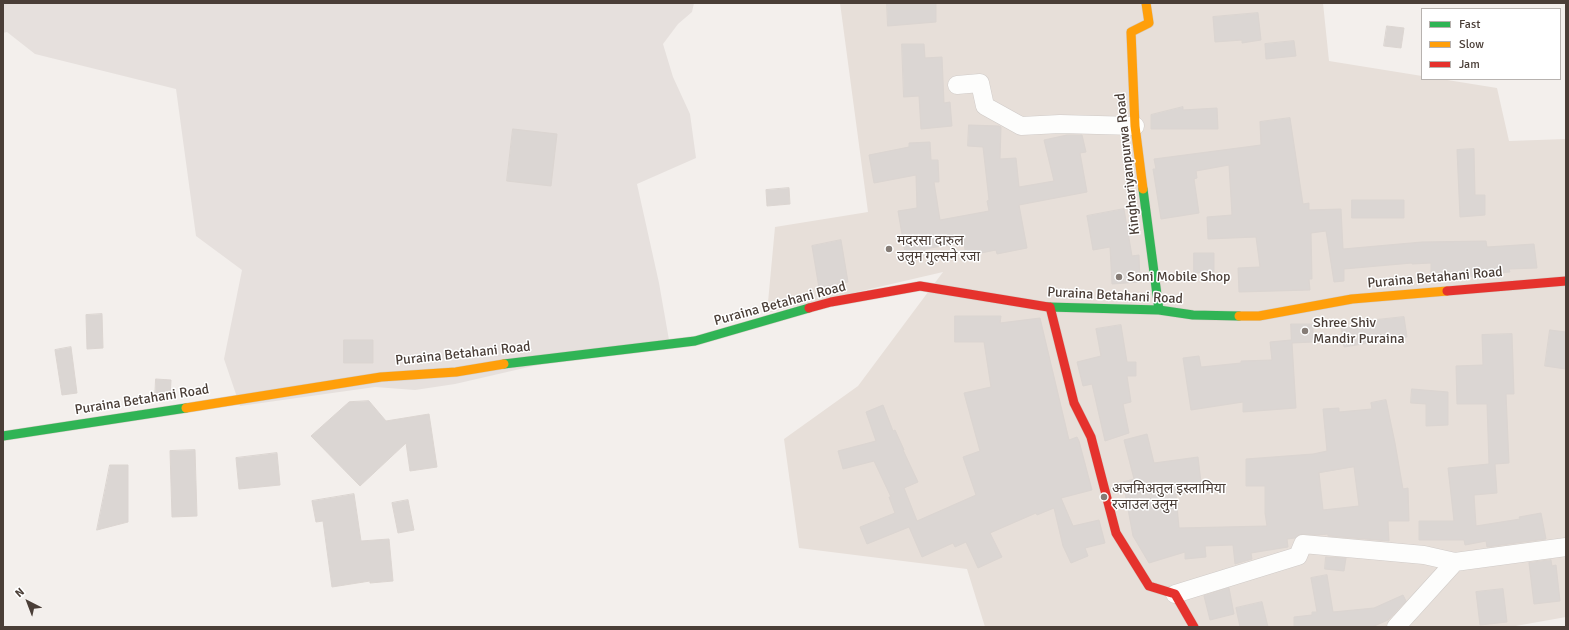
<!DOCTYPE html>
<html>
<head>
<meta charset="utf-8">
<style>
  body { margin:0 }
  #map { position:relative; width:1569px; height:630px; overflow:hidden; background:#f3efec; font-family:Signika,sans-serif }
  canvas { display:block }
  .frame { position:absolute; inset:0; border:4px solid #4a3e37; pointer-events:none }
  .legend { position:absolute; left:1421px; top:8px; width:140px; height:72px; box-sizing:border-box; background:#fff; border:1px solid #b7b2af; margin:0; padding:5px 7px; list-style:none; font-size:12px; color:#4a3e37 }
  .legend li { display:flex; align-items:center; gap:8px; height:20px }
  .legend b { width:20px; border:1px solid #b7b2af }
  .north { position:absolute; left:8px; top:582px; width:40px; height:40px; -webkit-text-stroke:3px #fff; paint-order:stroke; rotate:318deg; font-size:11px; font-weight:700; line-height:16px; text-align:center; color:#4a3e37 }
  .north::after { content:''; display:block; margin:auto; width:14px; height:18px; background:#4a3e37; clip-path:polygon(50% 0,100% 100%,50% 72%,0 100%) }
</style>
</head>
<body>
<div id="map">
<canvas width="1569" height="630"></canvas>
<div class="frame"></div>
<ul class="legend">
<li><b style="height:5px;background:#30b455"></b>Fast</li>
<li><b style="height:5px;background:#ff9f0a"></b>Slow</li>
<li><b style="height:5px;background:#e5322d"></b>Jam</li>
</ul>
<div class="north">N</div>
</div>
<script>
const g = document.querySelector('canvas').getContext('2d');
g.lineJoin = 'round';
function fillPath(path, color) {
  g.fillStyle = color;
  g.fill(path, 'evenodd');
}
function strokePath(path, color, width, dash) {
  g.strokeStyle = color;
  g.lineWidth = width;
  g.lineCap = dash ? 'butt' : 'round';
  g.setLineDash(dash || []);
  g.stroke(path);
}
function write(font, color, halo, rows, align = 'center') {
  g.font = font + ' Signika,"Noto Sans Devanagari",sans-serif';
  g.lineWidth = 3;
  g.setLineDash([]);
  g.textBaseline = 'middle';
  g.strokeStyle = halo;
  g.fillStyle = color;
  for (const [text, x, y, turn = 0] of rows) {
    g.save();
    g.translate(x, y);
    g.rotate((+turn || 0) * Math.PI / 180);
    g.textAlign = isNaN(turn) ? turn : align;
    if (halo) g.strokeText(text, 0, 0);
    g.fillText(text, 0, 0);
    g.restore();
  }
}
fillPath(new Path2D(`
  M840,3H1323L1329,61L1422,76V79H1441L1497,88L1509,141L1566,139V617L1510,627H985L967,569L799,548L784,439L858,386L943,272L767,313L775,227L868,212Z`), '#e7dfd9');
fillPath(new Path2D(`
  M3,3H694L692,12L678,24L663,44L673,77L690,114L696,158L637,184L659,283L669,340L533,366L455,384L415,390L375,387L240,406L224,359L242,270L196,236L176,89L35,54L7,32L3,33Z`), '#e6e0dd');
const building = new Path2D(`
  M887,3H936V22L888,26Z
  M1258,13L1261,40L1242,43V40L1215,42L1213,17Z
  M1387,26L1404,28L1401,48L1384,46Z
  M1294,41L1296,56L1266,59L1265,44Z
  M902,44H924L925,58L942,57L944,103L950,102L952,126L921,129L919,96L904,97Z
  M1183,107V110L1217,108L1218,129H1151V115Z
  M1290,118L1303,204L1309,203V210L1341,209L1343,249L1422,242L1486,241L1487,247L1534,244L1537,268L1509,269L1510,272L1478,274V276L1431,278V263L1412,264V263L1344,269V281L1334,282L1326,231L1311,233L1312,279H1309L1310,290L1239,292L1238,268L1260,267L1256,237L1208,239L1207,217L1232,215L1229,165L1196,171L1197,178L1194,179L1199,213L1161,219L1153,169H1156L1154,159L1261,145L1260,122Z
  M969,125L999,126L1001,127L1000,159L1016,158L1019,187L1054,181L1044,140L1067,135H1082L1086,152L1080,153L1087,192L1019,205L1027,248L997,254L996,250L966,256L964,242L925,249L926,255L906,258L898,211L917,208L916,175L874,183L869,155L909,147V143L930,142L931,160H938L939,182H934L940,220L989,211L987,201L989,200L983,147L968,146Z
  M513,129L557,134L551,186L507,181Z
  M1474,149L1475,195H1485V215L1460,217L1457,150Z
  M789,188L790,204L767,206L766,190Z
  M1352,200H1404V218H1352Z
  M1124,209L1132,256L1139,255L1140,282L1112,284L1110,247L1093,250L1087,216Z
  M841,240L848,282L819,288L812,246Z
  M1194,253H1214V272L1194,273Z
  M102,314L103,348L87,349L86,315Z
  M955,316H1001L1000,323L1040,318L1069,440L1077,437L1079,441L1092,490L1061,498L1073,526L1099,520L1105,543L1085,548L1088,556L1071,563L1063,546L1054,508L1037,515L1036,513L990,533L1002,557L978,568L966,542L955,547L953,543L922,557L909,527L867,544L860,527L895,513L889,497H891L874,461L843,469L838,451L876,441L866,412L883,405L893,431L895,430L904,450H903L918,482L904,488L917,521L976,495L963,457L980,451L964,393L991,387L984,342H955Z
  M1404,317L1407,337L1344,347L1341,328L1377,322L1376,320Z
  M1291,324H1313V342L1292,343L1296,408L1243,412V402L1191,410L1183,358L1199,356L1201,367L1241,363V361L1272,360L1270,342L1291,340Z
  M1121,325L1127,362H1136V376H1127L1131,402L1123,404L1129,433L1105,441L1092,384L1083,386L1077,362L1101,356L1096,329Z
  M1550,330L1566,332V369L1545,366Z
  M1512,334L1514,394H1506L1509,463L1495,464L1497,493L1474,495L1476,526L1520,519L1519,517L1541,513L1546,539L1487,547L1486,541L1465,545L1464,540H1419V521H1454L1448,468L1489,464L1487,404H1457L1456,366L1483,365L1482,335Z
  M344,340H373V363H344Z
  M71,347L77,393L62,395L55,350Z
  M156,379L171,380L170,397L155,400Z
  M1412,389L1448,392V425L1426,426V404L1411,403Z
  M1386,400L1395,443L1403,489L1408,488L1409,521H1388L1389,541L1328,536V534L1319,535L1303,534L1298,535L1295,538L1287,539L1288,547L1251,553L1252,559L1235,564L1233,545L1205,546L1206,557L1185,559V552L1149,563L1133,536L1123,482L1134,479L1124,440L1147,434L1154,463L1198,457L1202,491L1176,494L1179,528L1267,526L1265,513V486H1246V459L1313,454L1327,451L1323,409L1339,408V412L1372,409L1371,403ZM1354,467L1359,506L1323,510L1319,473Z
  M369,401L386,421L429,414L437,467L410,471L406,443L360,486L311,436L349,402Z
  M195,450L197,516L172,517L170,451Z
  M277,453L280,485L239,489L236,458Z
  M110,465H128V522L97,530Z
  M354,494L361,541L389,539L393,581L370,583V581L332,587L323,521L316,522L312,501Z
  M408,500L414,530L398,533L392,503Z
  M1326,557L1346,558L1344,571L1325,569Z
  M1551,560L1552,566L1556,565L1560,601L1534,604L1529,563Z
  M1327,575L1333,612L1374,608L1403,595L1406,601L1388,620L1372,627H1294V617L1312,615V612H1317L1311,578Z
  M1229,588L1234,614L1210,620L1204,596Z
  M1503,589L1507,622L1480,625L1476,592Z
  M1262,602L1268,627H1240L1236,608Z`);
fillPath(building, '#dbd6d3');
strokePath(building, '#dbd5d1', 1);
const street = new Path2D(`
  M957,85L980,83L985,106L1021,126L1060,124L1135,126
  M1175,594L1298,556L1303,544L1424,555L1455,562
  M1396,627L1455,562L1566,547`);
const fast = new Path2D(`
  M1143,189L1159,310
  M1048,307L1159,310L1193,315L1239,316
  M504,364L695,341L809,308
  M3,436L186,408`);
const slow = new Path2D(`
  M1143,189L1135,126L1131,32L1149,23L1146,3
  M1239,316H1259L1352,299L1447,291
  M186,408L381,377L456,372L504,364`);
const jam = new Path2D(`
  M1447,291L1566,281
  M1050,307L1074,403L1091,437L1116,533L1149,586L1175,594L1194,627
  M809,308L831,302L920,286L1048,307`);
strokePath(street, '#d0cbc8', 19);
strokePath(fast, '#d4ccc4', 10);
strokePath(slow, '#d4ccc4', 10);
strokePath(jam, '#d4ccc4', 10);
strokePath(street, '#fdfdfc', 18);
strokePath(fast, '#30b455', 9);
strokePath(slow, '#ff9f0a', 9);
strokePath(jam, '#e5322d', 9);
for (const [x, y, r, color] of [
  [889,249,4,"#857c76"],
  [1119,277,4,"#857c76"],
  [1305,331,4,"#857c76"],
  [1104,497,4,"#857c76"]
]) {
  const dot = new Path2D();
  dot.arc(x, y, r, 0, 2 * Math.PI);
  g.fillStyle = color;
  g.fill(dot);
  strokePath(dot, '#fff', 1.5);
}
write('14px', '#4a3e37', '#fff', [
  ["Kinghariyanpurwa Road",1128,164,-96],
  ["Puraina Betahani Road",1435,278,-5],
  ["Puraina Betahani Road",1115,296,3],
  ["Puraina Betahani Road",780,304,-15],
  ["Puraina Betahani Road",463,354,-6],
  ["Puraina Betahani Road",142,400,-9]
]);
write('14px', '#4a3e37', '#fff', [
  ["मदरसा दारुल",897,241],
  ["उलुम गुल्सने रजा",897,257],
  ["Soni Mobile Shop",1127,277],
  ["Shree Shiv",1313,323],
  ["Mandir Puraina",1313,339],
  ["अजमिअतुल इस्लामिया",1112,489],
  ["रजाउल उलुम",1112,505]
], 'left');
</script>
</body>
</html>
